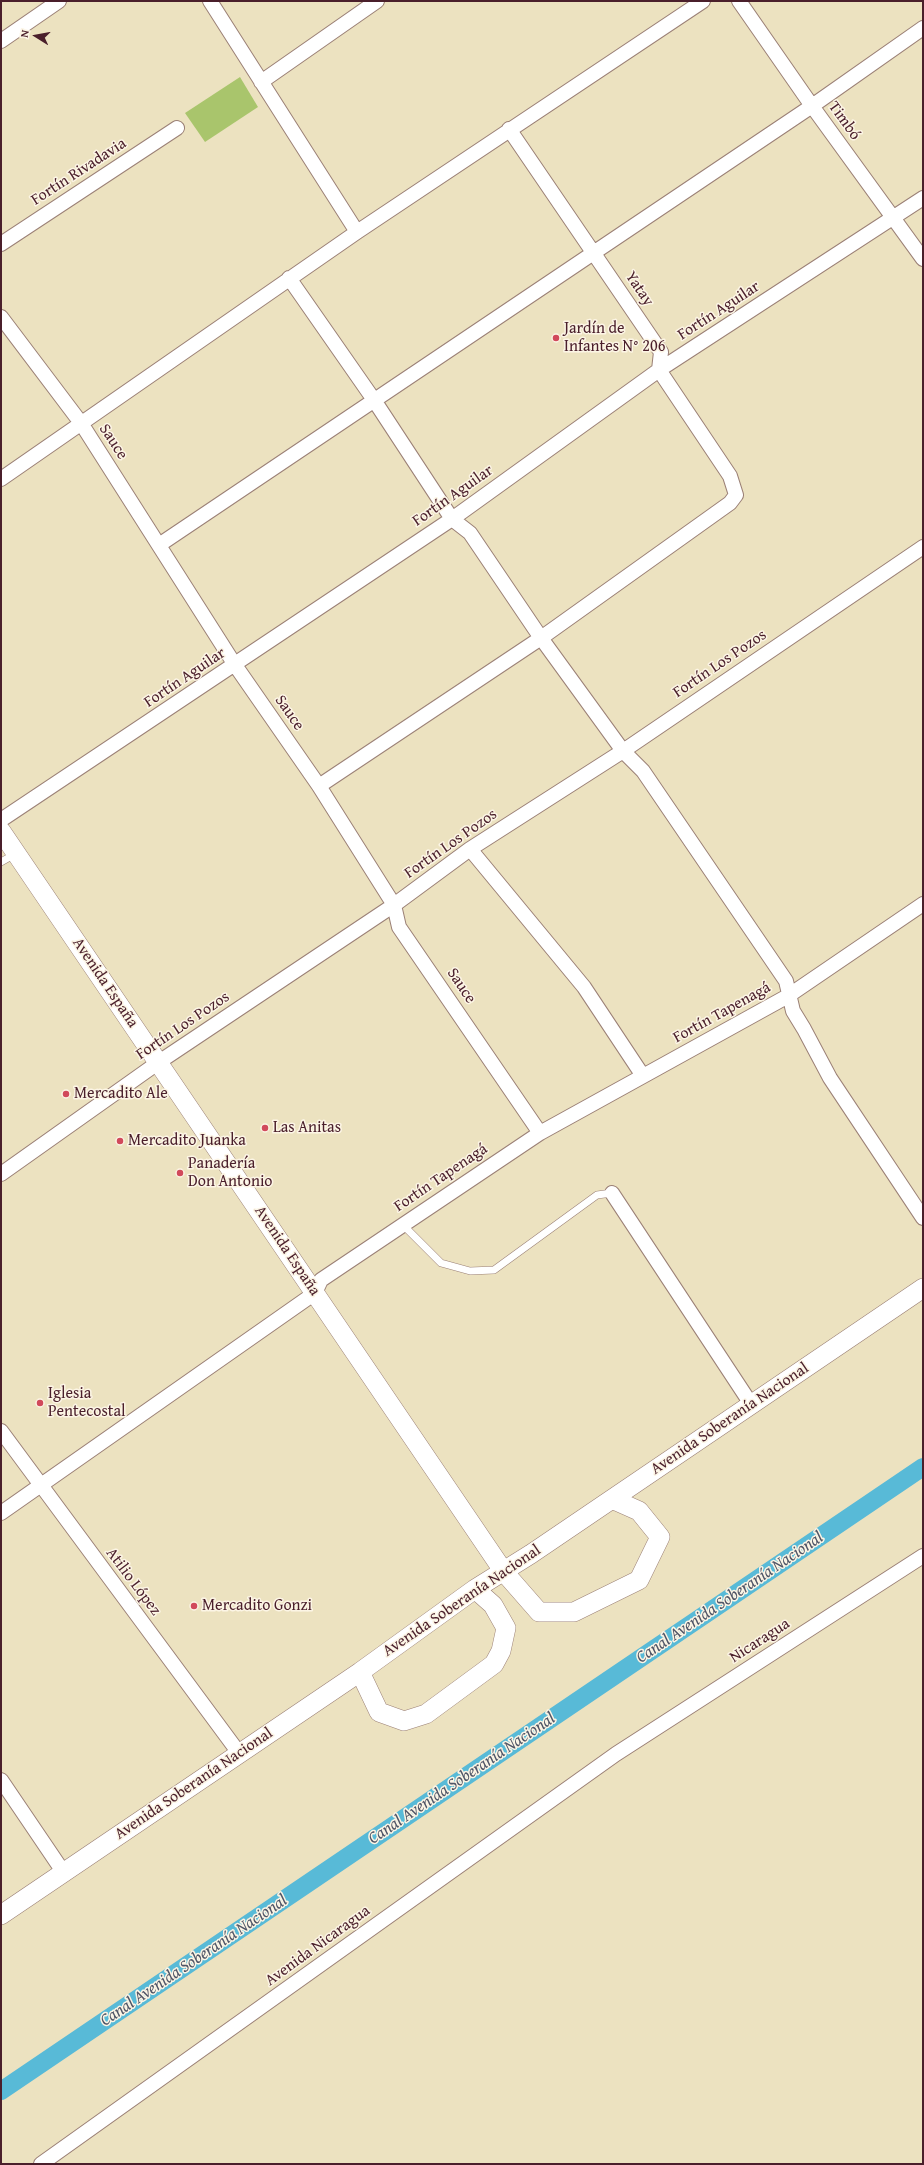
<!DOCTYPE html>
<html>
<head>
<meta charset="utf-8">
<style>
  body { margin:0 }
  #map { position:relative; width:924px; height:2165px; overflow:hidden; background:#ece2c0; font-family:"Gentium Book Plus",serif }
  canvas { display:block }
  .frame { position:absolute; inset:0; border:2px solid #4a1f2b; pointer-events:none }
  .north { position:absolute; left:16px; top:16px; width:40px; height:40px; -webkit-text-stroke:3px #fcf5e5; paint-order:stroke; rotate:281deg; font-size:11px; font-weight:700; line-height:16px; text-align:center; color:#4a1f2b }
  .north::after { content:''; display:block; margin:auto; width:14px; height:18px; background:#4a1f2b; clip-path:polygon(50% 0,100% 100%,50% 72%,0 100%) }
</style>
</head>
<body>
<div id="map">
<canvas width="924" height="2165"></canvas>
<div class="frame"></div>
<div class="north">N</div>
</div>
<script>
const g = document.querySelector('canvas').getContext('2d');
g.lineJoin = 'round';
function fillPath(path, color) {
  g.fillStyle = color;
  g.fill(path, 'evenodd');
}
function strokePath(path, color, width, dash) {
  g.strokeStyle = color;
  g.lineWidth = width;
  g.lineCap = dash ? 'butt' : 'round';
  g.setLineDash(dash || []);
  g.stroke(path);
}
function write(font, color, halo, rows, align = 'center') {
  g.font = font + ' "Gentium Book Plus",serif';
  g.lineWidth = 3;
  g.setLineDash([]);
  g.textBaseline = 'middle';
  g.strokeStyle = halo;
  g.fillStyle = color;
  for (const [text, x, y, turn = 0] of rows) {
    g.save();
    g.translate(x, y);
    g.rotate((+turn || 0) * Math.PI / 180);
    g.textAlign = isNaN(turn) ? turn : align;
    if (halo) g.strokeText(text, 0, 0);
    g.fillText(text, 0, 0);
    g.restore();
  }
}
fillPath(new Path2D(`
  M240,77L258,107L205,142L185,113Z`), '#a9c56c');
strokePath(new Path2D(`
  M1,2091L923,1467`), '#58bad7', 18);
const lane = new Path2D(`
  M1,862L15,854
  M403,1225L441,1263L470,1271L494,1270L597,1195L612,1193`);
const street = new Path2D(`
  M210,1L357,232
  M739,1L812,106L923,259
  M1,41L59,1
  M261,82L377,1
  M1,244L177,128
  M289,278L374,400L452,519L470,533L541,638L623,751L643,771L786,981L793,1011L804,1029L830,1078L923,1218
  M1,317L81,423L235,665L319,786L394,905L399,927L540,1133
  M1,479L357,232L703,1
  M159,545L812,106L923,28
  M319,786L541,638L730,503L736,495L730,476L659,370L661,352L509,129
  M1,820L452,519L659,370L923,198
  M470,849L584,987L643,1076
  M1,1174L159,1062L394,905L470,849L623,751L923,547
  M612,1193L751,1404
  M1,1431L239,1753
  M1,1513L315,1293L321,1280L540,1133L788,996L923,904
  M1,1780L64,1873
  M41,2164L616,1754L923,1556`);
const secondary = new Path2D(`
  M1,831L504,1572L539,1612H574L639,1580L660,1537L639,1511L612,1499
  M360,1672L379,1712L404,1721L426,1714L494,1664L501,1651L506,1628L493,1605L475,1589
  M1,1915L360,1672L475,1589L531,1554L923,1288`);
strokePath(lane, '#9b8076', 8);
strokePath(street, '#9b8076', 16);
strokePath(secondary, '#9b8076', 20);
strokePath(lane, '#fff', 7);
strokePath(street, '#fff', 14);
strokePath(secondary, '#fff', 19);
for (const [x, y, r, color] of [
  [556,338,4,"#d1495b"],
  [66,1094,4,"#d1495b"],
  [265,1128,4,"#d1495b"],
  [120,1141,4,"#d1495b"],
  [180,1173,4,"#d1495b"],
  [40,1403,4,"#d1495b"],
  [194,1606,4,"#d1495b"]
]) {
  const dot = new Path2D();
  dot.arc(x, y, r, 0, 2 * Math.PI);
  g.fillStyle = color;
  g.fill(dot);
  strokePath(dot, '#fcf5e5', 1.5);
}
write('16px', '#4a1f2b', '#fcf5e5', [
  ["Timbó",844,121,54],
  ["Fortín Rivadavia",79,172,-33],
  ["Yatay",639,289,56],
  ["Fortín Aguilar",719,311,-33],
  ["Sauce",113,442,57],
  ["Fortín Aguilar",453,496,-35],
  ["Fortín Los Pozos",720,664,-34],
  ["Fortín Aguilar",185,678,-34],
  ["Sauce",289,713,55],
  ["Fortín Los Pozos",451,844,-35],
  ["Avenida España",105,983,56],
  ["Sauce",461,986,56],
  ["Fortín Tapenagá",722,1013,-29],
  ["Fortín Los Pozos",183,1026,-34],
  ["Fortín Tapenagá",441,1178,-34],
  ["Avenida España",287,1251,56],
  ["Avenida Soberanía Nacional",730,1419,-34],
  ["Atilio López",133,1582,53],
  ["Avenida Soberanía Nacional",462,1601,-34],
  ["Nicaragua",760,1641,-33],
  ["Avenida Soberanía Nacional",194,1784,-34],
  ["Avenida Nicaragua",318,1946,-36]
]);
write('16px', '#4a1f2b', '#fcf5e5', [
  ["Jardín de",564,329],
  ["Infantes N° 206",564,347],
  ["Mercadito Ale",74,1094],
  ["Las Anitas",273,1128],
  ["Mercadito Juanka",128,1141],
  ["Panadería",188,1164],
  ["Don Antonio",188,1182],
  ["Iglesia",48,1394],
  ["Pentecostal",48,1412],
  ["Mercadito Gonzi",202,1606]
], 'left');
write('italic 17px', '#4f5567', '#fcf5e5', [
  ["Canal Avenida Soberanía Nacional",730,1598,-34],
  ["Canal Avenida Soberanía Nacional",462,1779,-34],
  ["Canal Avenida Soberanía Nacional",194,1961,-34]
]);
</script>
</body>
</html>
